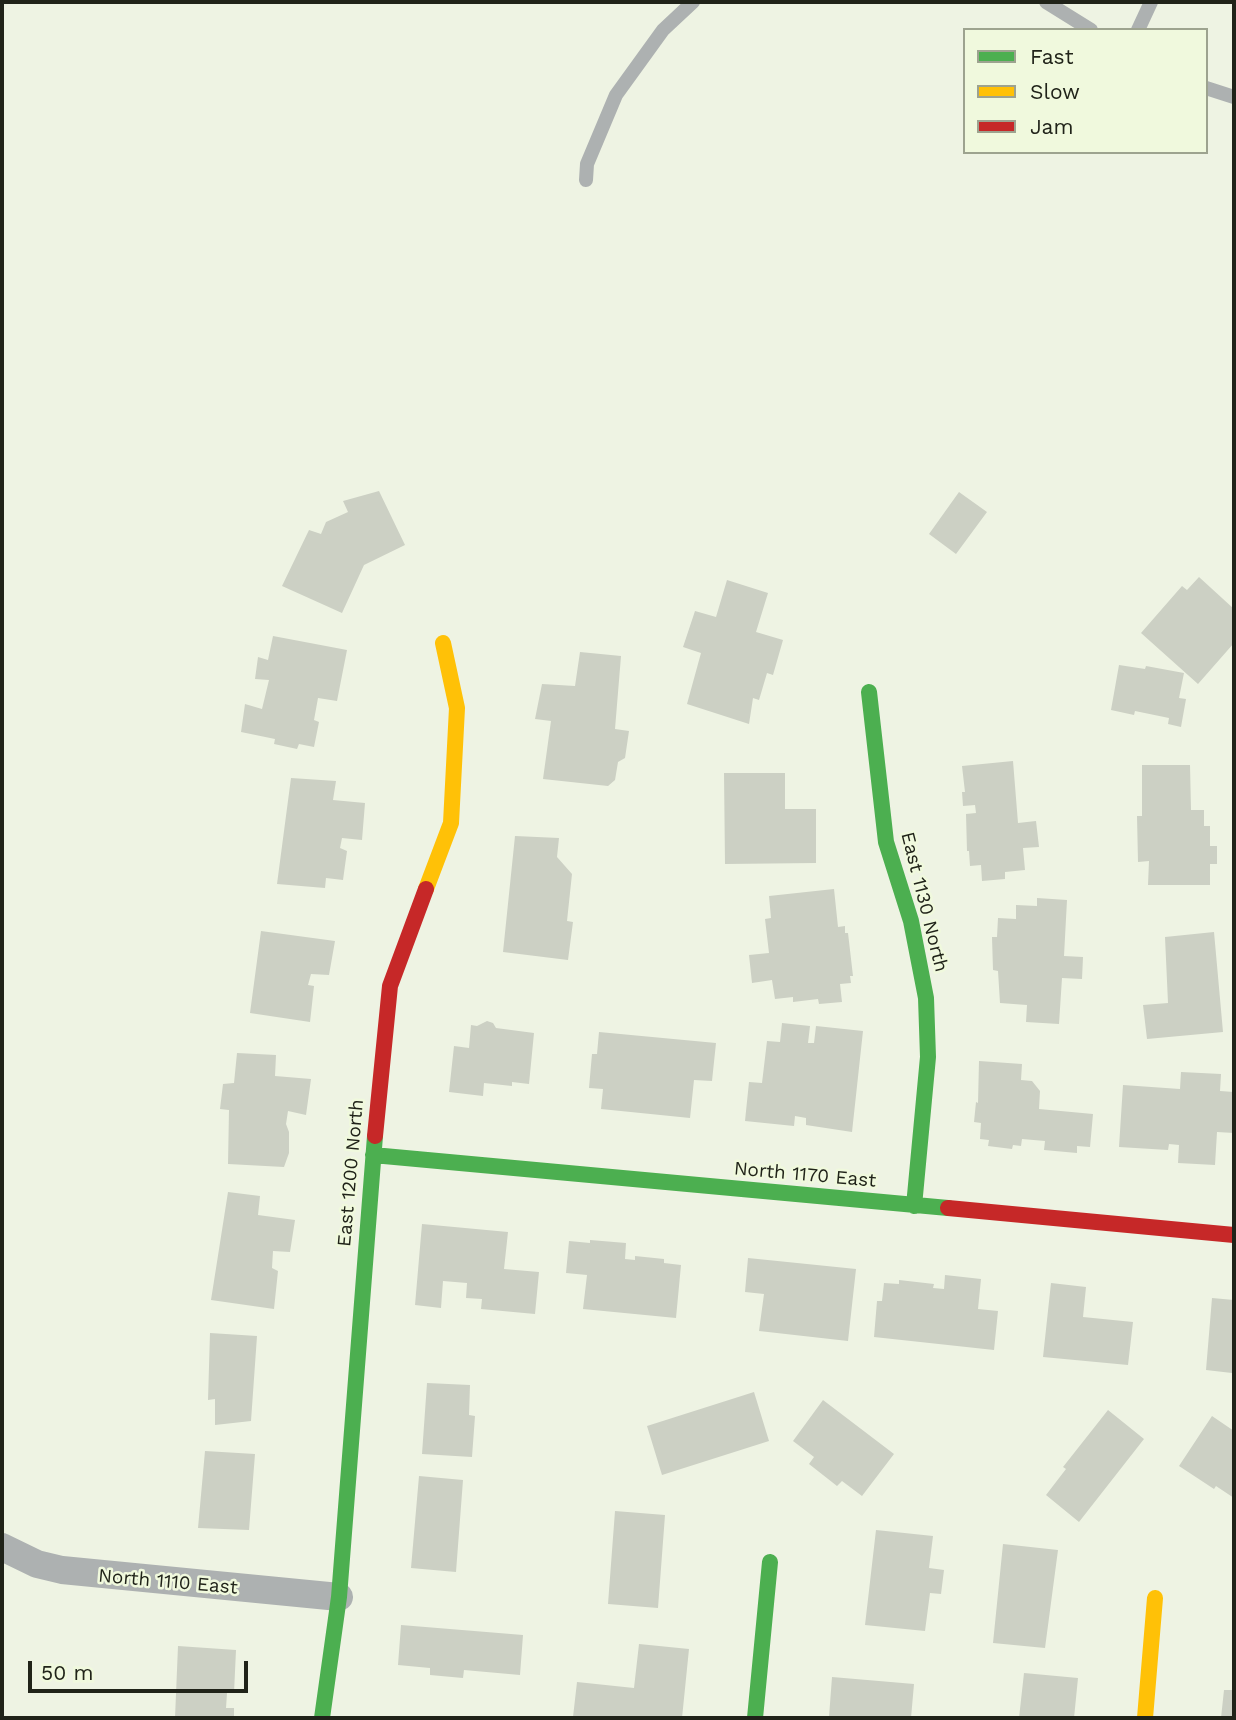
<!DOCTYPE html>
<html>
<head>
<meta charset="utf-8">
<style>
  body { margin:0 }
  #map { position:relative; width:1236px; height:1720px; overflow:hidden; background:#eef3e3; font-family:"Work Sans",sans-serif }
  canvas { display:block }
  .frame { position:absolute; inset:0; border:4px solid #202319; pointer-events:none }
  .legend { position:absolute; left:963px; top:28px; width:245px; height:126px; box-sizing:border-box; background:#f0f9dd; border:2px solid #9da38f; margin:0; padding:9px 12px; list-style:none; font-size:21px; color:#202319 }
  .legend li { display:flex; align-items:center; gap:14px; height:35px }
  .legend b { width:35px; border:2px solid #9da38f }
  .scale { position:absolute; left:28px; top:1661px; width:220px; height:32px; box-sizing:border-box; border:4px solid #202319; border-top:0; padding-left:9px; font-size:21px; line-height:24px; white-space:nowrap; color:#202319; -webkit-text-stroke:5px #f0f9dd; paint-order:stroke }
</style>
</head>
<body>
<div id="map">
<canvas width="1236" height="1720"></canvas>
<div class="frame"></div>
<ul class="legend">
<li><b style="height:9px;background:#4caf50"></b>Fast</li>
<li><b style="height:9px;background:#ffc107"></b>Slow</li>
<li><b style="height:9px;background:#c62828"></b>Jam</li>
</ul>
<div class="scale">50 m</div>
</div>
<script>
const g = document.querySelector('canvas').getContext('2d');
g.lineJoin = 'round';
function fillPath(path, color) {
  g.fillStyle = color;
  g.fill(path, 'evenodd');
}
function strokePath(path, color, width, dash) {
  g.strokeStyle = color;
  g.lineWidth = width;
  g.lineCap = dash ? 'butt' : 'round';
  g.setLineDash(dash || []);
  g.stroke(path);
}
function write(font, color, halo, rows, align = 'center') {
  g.font = font + ' "Work Sans",sans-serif';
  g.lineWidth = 5;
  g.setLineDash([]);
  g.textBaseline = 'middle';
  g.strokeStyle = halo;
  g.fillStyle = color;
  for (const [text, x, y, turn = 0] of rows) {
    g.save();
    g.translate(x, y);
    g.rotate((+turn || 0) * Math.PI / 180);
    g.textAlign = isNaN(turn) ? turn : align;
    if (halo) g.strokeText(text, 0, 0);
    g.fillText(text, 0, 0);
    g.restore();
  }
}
fillPath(new Path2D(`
  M379,491L405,545L364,565L342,613L282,586L309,530L321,534L326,522L348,512L343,501Z
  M959,492L987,512L956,554L929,534Z
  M1199,577L1234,609V643L1198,684L1141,633L1182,586L1187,590Z
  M727,580L768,593L756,632L783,640L773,675L767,673L759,700L753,698L749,724L687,704L701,653L683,647L695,611L716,617Z
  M273,636L347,650L337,701L318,698L314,720L319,722L314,747L299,744L297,749L274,744L275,739L241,732L245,704L262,709L269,680L255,679L258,657L268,660Z
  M580,652L621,656L615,729L629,731L625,758L618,762L615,780L608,786L543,779L551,721L535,719L542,684L575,686Z
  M1119,665L1145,669L1146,666L1184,673L1179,698L1186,699L1181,727L1168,724L1169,718L1135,711L1134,715L1111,710Z
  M1013,761L1018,823L1036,821L1039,847L1023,848L1025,870L1005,872V879L982,881L981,865L970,866L969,851H967L966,814L976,813L975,805L963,806L962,792H965L962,766Z
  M1142,765H1190L1191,810H1204V826H1210V846H1217V864H1210V885H1148L1149,861L1138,862L1137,816H1142Z
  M724,773H785V809H816V863L725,864Z
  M291,778L336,781L333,800L365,803L362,840L342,838L340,848L347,851L343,880L326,878L325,888L277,884Z
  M515,836L559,838L557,857L572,874L567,921L573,922L568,960L503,952Z
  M834,889L838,927L845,926V933H848L853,976H850L851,983L840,984L842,1002L819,1004L818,999L793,1002V997L775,999L772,980L752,983L749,955L769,953L765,919L771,918L769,896Z
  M1037,898L1067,900L1064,956L1083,957L1082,979L1062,978L1059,1024L1026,1022L1027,1005L1000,1003L998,971L993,970L992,937H997L998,918L1016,919V905L1037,906Z
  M261,931L335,941L329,975L311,974L308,985L314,986L310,1022L250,1013Z
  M1214,932L1223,1032L1147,1039L1143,1005L1168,1003L1165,937Z
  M487,1021L493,1023L496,1028L534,1033L529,1084L512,1082V1086L484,1083L483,1096L449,1092L454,1046L469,1048L471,1025L477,1026Z
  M782,1023L810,1026L808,1043H814L816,1026L863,1031L852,1132L806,1125V1118L795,1116L794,1126L745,1121L749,1082L762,1083L767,1041L780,1042Z
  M599,1032L716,1043L712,1081L694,1080L690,1118L601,1109L603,1089L589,1088L592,1054H597Z
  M237,1053L276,1055L275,1076L311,1079L306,1115L288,1111L286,1124L289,1132V1153L284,1167L228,1164L229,1110L220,1109L223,1084L234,1083Z
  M979,1061L1022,1064L1021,1080L1032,1081L1040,1091L1039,1109L1093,1114L1090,1147L1077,1146V1153L1044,1150L1045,1141L1022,1139L1021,1146L1013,1145L1012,1149L988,1146L989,1140L980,1139L981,1123L974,1122L976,1102L978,1103Z
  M1181,1072L1221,1074L1220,1091L1234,1092V1133L1217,1132L1215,1165L1178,1163L1179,1145L1169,1144L1168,1150L1119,1147L1123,1085L1180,1089Z
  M228,1192L260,1196L258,1215L295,1220L290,1252L273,1251L272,1268L278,1271L274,1309L211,1300Z
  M422,1224L508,1232L504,1269L539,1272L535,1314L481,1309L482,1299L466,1298L467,1283L443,1281L441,1308L415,1305Z
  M590,1240L626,1243L625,1259L635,1260V1256L664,1259V1263L681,1265L676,1318L583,1309L587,1275L566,1273L569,1241L590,1243Z
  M748,1258L856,1269L848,1341L759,1331L764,1294L745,1292Z
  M945,1275L981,1279L978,1309L998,1311L994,1350L874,1337L877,1301H882L884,1283L899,1284V1280L934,1284L933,1288L944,1289Z
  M1051,1283L1086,1287L1083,1317L1133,1322L1128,1365L1043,1357Z
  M1212,1298L1234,1300V1368L1232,1373L1206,1370Z
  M210,1333L257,1336L251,1421L215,1425V1399L208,1400Z
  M427,1383L470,1385L469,1415L475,1416L472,1457L422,1454Z
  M754,1392L769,1441L662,1475L647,1426Z
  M823,1400L894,1454L862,1496L842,1481L837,1486L809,1464L814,1457L793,1441Z
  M1108,1410L1144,1439L1079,1522L1046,1495L1066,1469L1063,1467Z
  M1212,1416L1234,1431V1498L1216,1486L1214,1489L1179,1466Z
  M205,1451L255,1454L249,1530L198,1528Z
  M419,1476L463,1480L456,1572L411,1568Z
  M615,1511L665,1515L658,1608L608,1604Z
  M876,1530L933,1536L929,1568L944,1570L941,1594L930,1593L925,1631L865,1625Z
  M1003,1544L1058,1550L1045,1648L993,1643Z
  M401,1625L523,1635L520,1675L464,1670L463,1678L430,1675V1668L398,1665Z
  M639,1644L689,1649L682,1718L573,1717L577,1682L634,1688Z
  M178,1646L236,1650L234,1693H227L226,1708H234V1718H175Z
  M1024,1673L1078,1678L1074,1718H1019Z
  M832,1677L914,1684L911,1718L829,1717Z
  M1224,1690H1234V1718H1221Z`), '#ccd0c4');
strokePath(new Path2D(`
  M1046,2L1091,30
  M1138,30L1151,2
  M1206,88L1234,97
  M586,180L587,164L616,95L663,30L693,2`), '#adb1b1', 14);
strokePath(new Path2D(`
  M2,1547L37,1564L62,1570L339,1597`), '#adb1b1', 28);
strokePath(new Path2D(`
  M869,692L886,842L911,921L926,998L928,1057L914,1206
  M373,1155L948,1208
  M322,1718L339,1597L375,1136
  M755,1718L770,1562`), '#4caf50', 16);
strokePath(new Path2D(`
  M426,889L451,823L457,708L443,643
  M1145,1718L1155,1598`), '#ffc107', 16);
strokePath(new Path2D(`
  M375,1136L390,986L426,889
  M948,1208L1234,1235`), '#c62828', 16);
write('19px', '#202319', '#f0f9dd', [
  ["East 1130 North",924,902,76],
  ["East 1200 North",351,1173,-85],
  ["North 1170 East",805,1175,5],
  ["North 1110 East",168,1582,5]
]);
</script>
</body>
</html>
